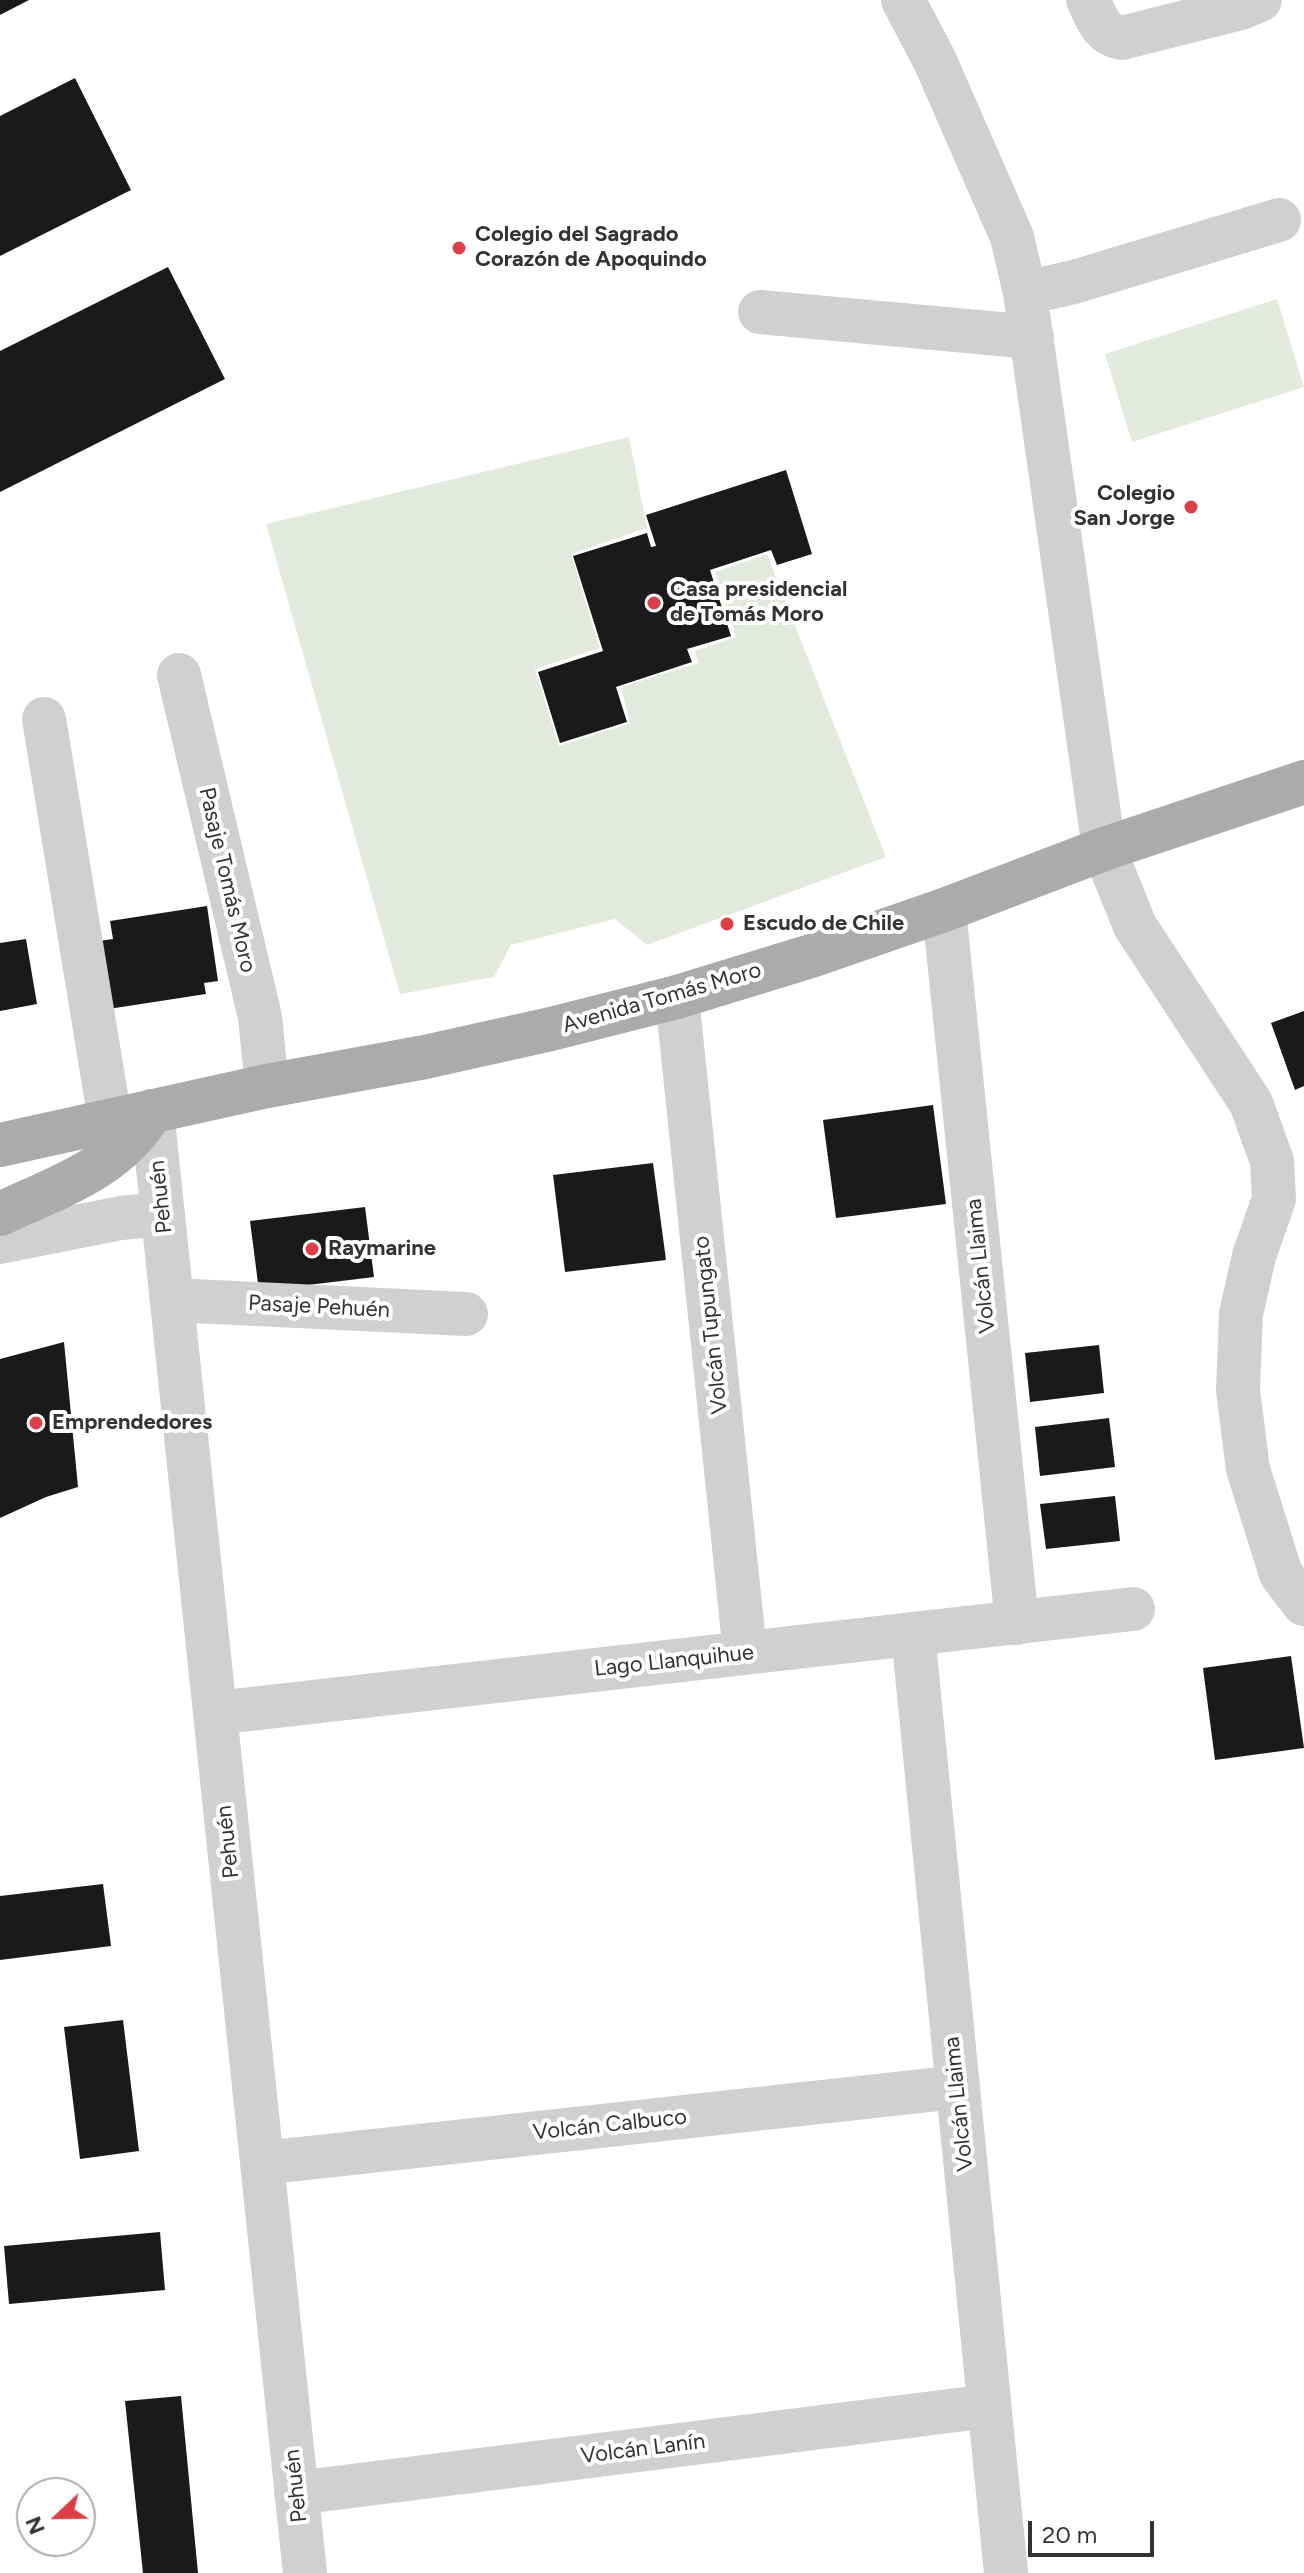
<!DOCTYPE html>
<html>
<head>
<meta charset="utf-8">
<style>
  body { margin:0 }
  #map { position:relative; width:1304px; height:2573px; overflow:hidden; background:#fff; font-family:Figtree,sans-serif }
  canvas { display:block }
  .north { position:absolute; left:16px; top:2477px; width:80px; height:80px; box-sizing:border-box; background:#fff; border:2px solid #adadad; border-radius:50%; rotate:248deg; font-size:22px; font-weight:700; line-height:32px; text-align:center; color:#333 }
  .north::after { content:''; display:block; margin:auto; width:28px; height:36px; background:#e03e47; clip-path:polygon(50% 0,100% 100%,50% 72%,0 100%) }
  .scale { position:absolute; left:1028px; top:2521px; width:126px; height:36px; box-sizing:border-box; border:4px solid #333; border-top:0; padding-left:10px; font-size:24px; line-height:28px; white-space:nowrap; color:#333; -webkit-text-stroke:6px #fff; paint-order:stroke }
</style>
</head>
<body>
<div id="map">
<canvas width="1304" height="2573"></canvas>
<div class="north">N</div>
<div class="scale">20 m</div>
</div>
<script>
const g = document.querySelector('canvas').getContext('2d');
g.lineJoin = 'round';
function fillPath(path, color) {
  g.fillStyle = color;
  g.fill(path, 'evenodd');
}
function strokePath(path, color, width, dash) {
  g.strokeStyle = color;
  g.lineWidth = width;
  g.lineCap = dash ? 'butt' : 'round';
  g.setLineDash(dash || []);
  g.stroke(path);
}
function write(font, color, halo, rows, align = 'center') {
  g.font = font + ' Figtree,sans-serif';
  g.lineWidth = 8;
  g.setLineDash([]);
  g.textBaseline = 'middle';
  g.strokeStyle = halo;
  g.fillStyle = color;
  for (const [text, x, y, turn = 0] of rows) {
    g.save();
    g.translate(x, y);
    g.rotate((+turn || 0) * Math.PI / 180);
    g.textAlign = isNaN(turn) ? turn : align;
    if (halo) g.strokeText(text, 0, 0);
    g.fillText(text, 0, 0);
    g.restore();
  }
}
fillPath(new Path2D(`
  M1277,299L1304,387L1132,442L1105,354Z
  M629,437L647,528L571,554L600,648L535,669L559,746L630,723L621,687L698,663L695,651L736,637L715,572L767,554L886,857L647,945L615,919L511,945L494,977L400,994L266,524Z`), '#e3e9dc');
fillPath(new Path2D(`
  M0,0H29L0,15Z
  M75,78L131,190L0,256V116Z
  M168,267L225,379L0,492V351Z
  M786,470L812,554L777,565L771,550L710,570L731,636L687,649L692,662L616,687L627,722L560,743L538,672L603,651L573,556L647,533L651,547L656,546L646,515Z
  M207,906L218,981L204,983L206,994L102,1010L92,942L113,939L110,921Z
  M26,939L37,1004L0,1011V943Z
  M1304,1011V1086L1295,1090L1271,1023Z
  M933,1105L946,1204L836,1218L823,1120Z
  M653,1163L666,1260L565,1272L553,1175Z
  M365,1207L374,1277L259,1291L250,1221Z
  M64,1342L78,1487L46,1497L0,1518V1359Z
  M1099,1345L1104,1393L1030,1402L1025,1353Z
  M1109,1418L1115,1467L1040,1476L1035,1427Z
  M1115,1496L1120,1541L1046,1549L1040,1504Z
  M1291,1656L1304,1748L1215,1760L1203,1668Z
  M103,1884L111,1946L0,1960V1896Z
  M123,2020L139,2151L80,2159L64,2027Z
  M160,2232L165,2290L9,2304L4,2246Z
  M181,2396L198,2573H143L125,2401Z`), '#1a1a1a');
strokePath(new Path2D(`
  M903,0L935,61L1012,237L1025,293L1104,849L1135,926L1251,1103L1272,1161L1274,1199L1254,1256L1241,1314L1238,1390L1248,1469L1281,1574L1304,1604
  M1088,0C1097,18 1101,35 1122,38L1241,8L1260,0
  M1025,293L1074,282L1279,220
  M760,312L1032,337
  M179,675L260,1017L267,1086
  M44,719L110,1120
  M944,910L1017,1623
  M677,997L745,1653
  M152,1111L305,2573
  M0,1242L121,1218L163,1214
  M172,1300L466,1314
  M913,1634L1006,2573
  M215,1713L1133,1609
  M262,2163L958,2087
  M296,2493L989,2406`), '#d0d0d0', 44);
strokePath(new Path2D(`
  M0,1145L267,1086L425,1057L551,1029L677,997L811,956L944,910L1104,849L1304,782
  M0,1214C59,1186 116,1170 152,1111`), '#ababab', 44);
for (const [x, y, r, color] of [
  [459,248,8,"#e03e47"],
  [1191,507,8,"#e03e47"],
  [654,603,8,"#e03e47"],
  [727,924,8,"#e03e47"],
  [312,1249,8,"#e03e47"],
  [36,1423,8,"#e03e47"]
]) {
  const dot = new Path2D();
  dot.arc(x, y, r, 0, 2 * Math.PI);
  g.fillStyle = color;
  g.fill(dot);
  strokePath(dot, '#fff', 3);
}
write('bold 22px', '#333', '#fff', [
  ["Colegio del Sagrado",475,235],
  ["Corazón de Apoquindo",475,260],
  ["Colegio",1175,494,"right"],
  ["San Jorge",1175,519,"right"],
  ["Casa presidencial",670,590],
  ["de Tomás Moro",670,615],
  ["Escudo de Chile",743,924],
  ["Raymarine",328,1249],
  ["Emprendedores",52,1423]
], 'left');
write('22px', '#333', '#fff', [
  ["Pasaje Tomás Moro",227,880,77],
  ["Avenida Tomás Moro",662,998,-16],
  ["Pehuén",161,1197,-96],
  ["Volcán Llaima",981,1266,-96],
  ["Pasaje Pehuén",319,1307,3],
  ["Volcán Tupungato",711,1325,-96],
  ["Lago Llanquihue",674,1661,-6],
  ["Pehuén",228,1842,-96],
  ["Volcán Llaima",959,2104,-96],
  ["Volcán Calbuco",610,2125,-6],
  ["Volcán Lanín",643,2449,-7],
  ["Pehuén",296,2486,-96]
]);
</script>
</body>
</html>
